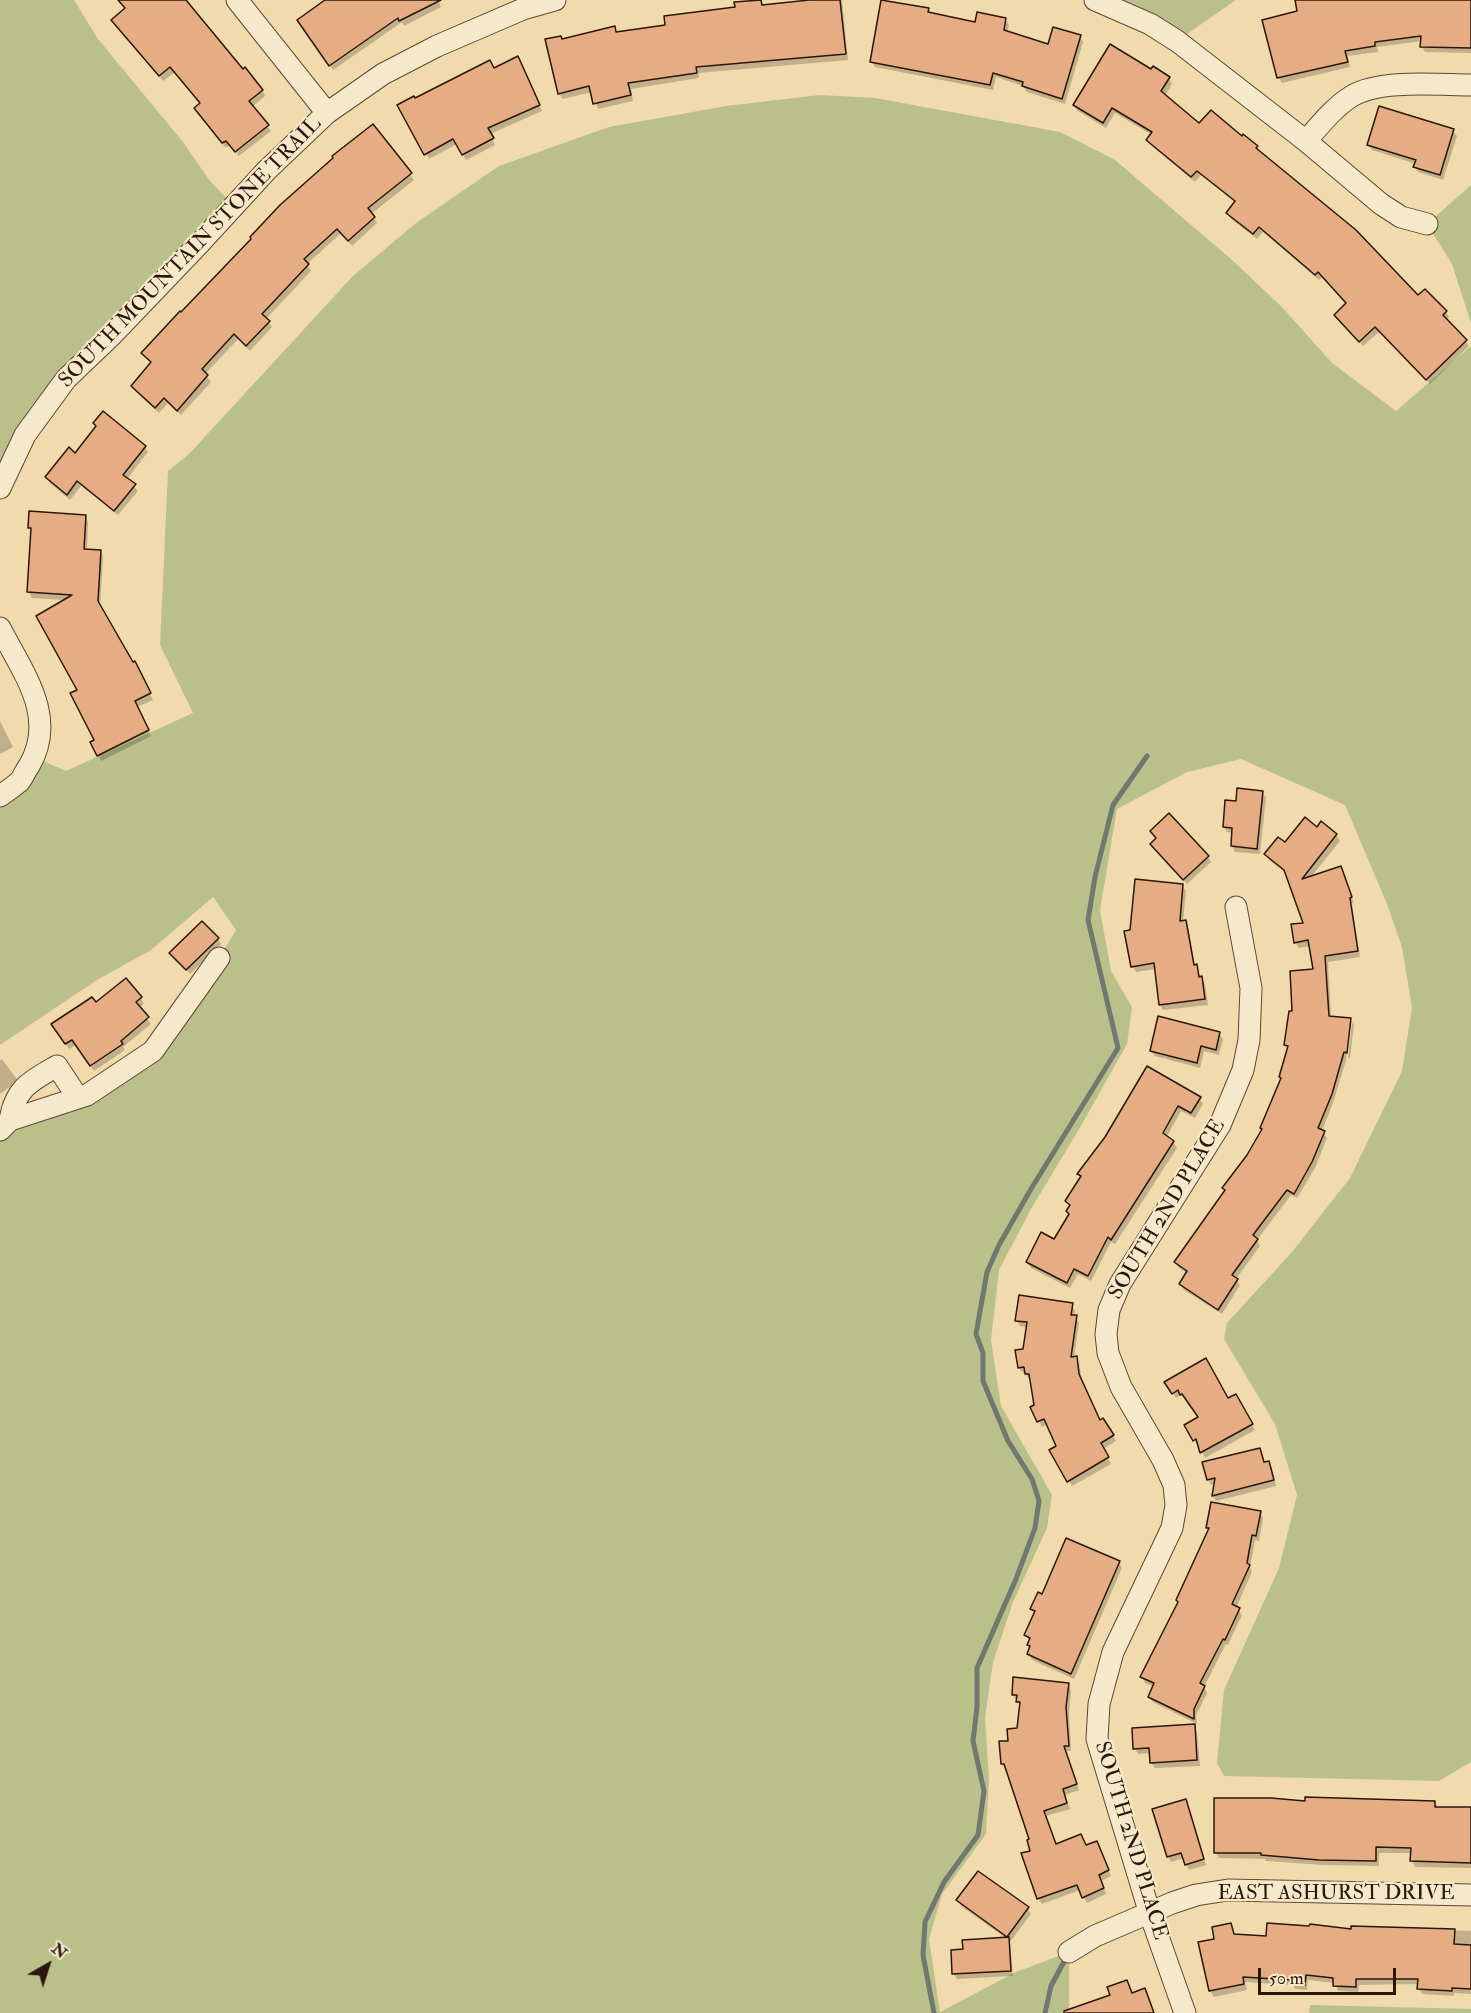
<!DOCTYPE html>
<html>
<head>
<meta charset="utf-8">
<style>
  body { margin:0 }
  #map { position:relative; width:1471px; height:2013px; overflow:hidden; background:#f1dbad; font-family:"IM FELL Double Pica",serif }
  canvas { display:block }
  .north { position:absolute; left:18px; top:1935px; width:60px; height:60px; -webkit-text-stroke:4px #f6e8ca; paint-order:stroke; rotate:39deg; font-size:16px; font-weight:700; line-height:24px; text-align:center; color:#2a170b }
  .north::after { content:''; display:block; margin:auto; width:21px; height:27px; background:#2a170b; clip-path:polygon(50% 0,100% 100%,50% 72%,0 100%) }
  .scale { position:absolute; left:1258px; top:1968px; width:138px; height:27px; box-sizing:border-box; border:3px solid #2a170b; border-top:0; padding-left:8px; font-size:18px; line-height:21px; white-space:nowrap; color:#2a170b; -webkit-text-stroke:4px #f6e8ca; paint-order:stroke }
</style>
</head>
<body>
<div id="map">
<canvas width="1471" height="2013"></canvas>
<div class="north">N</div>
<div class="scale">50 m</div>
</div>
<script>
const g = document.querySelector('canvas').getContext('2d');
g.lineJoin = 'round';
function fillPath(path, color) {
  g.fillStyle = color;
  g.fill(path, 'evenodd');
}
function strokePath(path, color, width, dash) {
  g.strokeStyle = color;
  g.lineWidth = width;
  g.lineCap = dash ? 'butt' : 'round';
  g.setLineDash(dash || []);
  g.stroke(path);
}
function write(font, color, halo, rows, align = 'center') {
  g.font = font + ' "IM FELL Double Pica",serif';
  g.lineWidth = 4.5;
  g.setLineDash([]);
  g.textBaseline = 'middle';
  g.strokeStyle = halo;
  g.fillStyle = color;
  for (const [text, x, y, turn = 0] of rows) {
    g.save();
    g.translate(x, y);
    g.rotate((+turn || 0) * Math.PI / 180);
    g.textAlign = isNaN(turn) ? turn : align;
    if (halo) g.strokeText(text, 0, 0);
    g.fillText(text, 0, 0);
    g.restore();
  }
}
fillPath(new Path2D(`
  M0,0H74L98,39L183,142L210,181L234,206L81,363L0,488Z
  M1095,0H1236L1177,41Z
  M820,95L875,98L1060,132L1115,160L1231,259L1282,307L1332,363L1396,411L1471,346V1762L1439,1781L1224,1776L1217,1763L1224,1690L1279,1568L1297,1495L1275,1424L1224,1339L1227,1323L1292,1252L1350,1178L1402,1071L1412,1008L1402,947L1387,904L1345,805L1241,759L1187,772L1117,809L1100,910L1111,971L1132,1007L1127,1044L1081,1126L1031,1209L999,1270L991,1340L1001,1406L1052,1495L1047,1528L1013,1602L993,1662L985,1718L989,1779L986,1834L942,1894L929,1939L940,2012L1016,1972L1069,1952V2013H0V1130L135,1064L219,958L236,930L213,897L151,950L97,980L0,1045V796L34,757L66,771L193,713L160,645L168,471L189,454L353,276L416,223L499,166L609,127L726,106Z
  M1471,185V323L1452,264L1427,224Z
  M1310,2005L1471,2009V2013H1309Z`), '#bac08a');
fillPath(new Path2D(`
  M118,0H185L243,71L262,90L265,96L252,107L271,131L239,156L230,145L226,148L196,109L201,104L175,72L163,81L117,25L126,9Z
  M328,0H438L441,7L404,26L402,22L333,70L302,26Z
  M760,0L763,6L816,0H842L848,60L698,73L699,78L631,89L633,101L598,109L592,92L563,99L559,93L562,40L614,28L617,34L667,26L736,9Z
  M1296,0H1471V53L1425,52L1422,46V41L1377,47L1378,52L1347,56L1350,67L1282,83L1279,78L1299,12Z
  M928,9L931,14L976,23L1005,19L1009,25L1007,33L1049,46L1080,37L1083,42L1065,104L1027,92L1023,86L996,77L993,90L875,67L872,61Z
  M521,64L542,111L490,134L495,145L466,160L457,144L429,159L400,105Z
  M1152,71L1169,78L1172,84L1165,96L1199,125L1242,138L1256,147L1259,152L1418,297L1446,312L1449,317L1446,320L1469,346L1430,384L1379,332L1363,346L1336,315L1347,305L1322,277L1319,280L1263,232L1257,239L1231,219L1228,213L1236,203L1201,175L1195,182L1151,145L1148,140L1152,135L1115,113L1106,128L1078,111L1074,105Z
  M373,126L414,180L371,214L377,223L352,246L341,233L307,264L311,271L266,319L272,327L250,351L238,339L205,374L211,382L181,415L168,403L159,413L136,392L132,386L152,364L143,353Z
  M1453,131L1457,136L1443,180L1418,172L1415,167L1416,164L1372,150L1368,144Z
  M145,447L148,452L127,479L138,491L118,515L81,486L70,500L50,483L47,477Z
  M85,517L88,522L87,550L100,551L103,557L100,608L132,664L137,668L153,700L137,707L151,736L101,761L92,743L96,741L79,690L67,600L32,598L29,592L32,533L29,527Z
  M0,721L13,747L0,754Z
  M1262,792L1266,798L1260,854L1235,852L1232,846L1233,833L1227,832L1224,827L1237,802Z
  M1322,823L1336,835L1340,841L1310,878L1340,867L1354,903H1352L1360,957L1328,962L1331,1017L1350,1020L1354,1025L1350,1058H1348L1352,1023H1349L1346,1060L1334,1100L1322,1131L1327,1138L1315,1168L1297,1198L1291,1195L1257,1240L1260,1246L1236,1279L1240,1285L1222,1314L1184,1290L1181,1284L1188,1274L1179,1268L1175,1262L1226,1191L1248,1156L1263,1130L1282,1080L1289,1049L1286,1045L1294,1013L1314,971L1310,946L1299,948L1295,942L1305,924L1287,874L1269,860L1266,854L1317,829Z
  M1151,844L1207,856L1211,862L1187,884Z
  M1182,885L1186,891L1183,922L1185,921L1188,927L1195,966L1205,984L1208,1005L1163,1010L1160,1004L1156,969L1136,972L1133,967L1131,931Z
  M218,939L221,944L190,974L171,953Z
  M141,998L144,1004L139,1008L151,1024L123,1047L125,1050L94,1071L76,1045L69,1049L53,1025Z
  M1219,1034L1223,1039L1219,1055L1204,1051L1200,1068L1155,1056L1151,1051Z
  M2,1059L18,1081L0,1094V1060Z
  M1148,1068L1199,1098L1203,1104L1195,1118L1181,1111L1166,1138L1173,1142L1177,1148L1115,1244L1111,1242L1091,1281L1078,1274L1070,1288L1031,1268L1027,1262L1055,1241L1070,1216L1067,1212L1070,1207L1067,1201L1081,1178L1079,1174L1107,1137Z
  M1072,1305L1075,1311L1074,1317L1079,1322L1074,1358L1079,1363L1082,1381L1100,1422L1103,1420L1116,1441L1103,1449L1111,1464L1072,1486L1051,1450L1058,1446L1048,1424L1042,1427L1039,1421L1031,1379H1029L1025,1373H1023L1019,1368L1028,1327L1020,1326L1017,1321Z
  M1167,1382L1228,1400L1235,1396L1255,1430L1205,1458L1199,1444L1197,1445L1186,1425L1199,1418L1182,1395L1176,1398Z
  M1259,1449L1265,1464L1268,1463L1272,1468L1276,1486L1216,1501L1213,1496L1216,1484L1211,1485L1208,1479Z
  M1260,1513L1263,1518L1259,1541L1255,1540L1250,1567L1252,1572L1236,1608L1242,1615L1228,1645L1226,1644L1204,1687L1207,1693L1196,1716L1197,1724L1153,1702L1149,1697L1154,1687L1145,1683L1142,1677L1179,1603L1209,1531L1207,1527Z
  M1119,1563L1122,1568L1074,1679L1032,1660L1028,1654L1031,1649L1028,1645L1030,1641L1026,1635L1035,1614L1032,1609Z
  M1068,1684L1071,1690L1069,1714L1071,1751H1066L1079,1790L1065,1795L1070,1809L1046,1816L1056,1846L1099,1848L1111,1876L1101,1881L1106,1894L1087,1903L1080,1890L1042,1904L1038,1898L1031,1840L1007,1769H1005L1002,1764L1009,1742L1019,1730L1021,1707L1013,1695Z
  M1194,1726L1197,1732L1200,1766L1155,1768L1151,1763V1753L1138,1754L1135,1748Z
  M1185,1801L1206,1865L1189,1870L1184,1858L1171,1862L1168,1856Z
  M1434,1802L1438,1808H1471V1868L1415,1867L1412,1861V1853H1379V1866L1323,1865L1266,1861L1265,1859L1219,1858L1216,1852Z
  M958,1900L1027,1908L1031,1914L1010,1942L1013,1976L957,1979L954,1974L964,1951L1007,1939L961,1906Z
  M1231,1925L1235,1935L1268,1938L1353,1931V1927L1471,1931V1994L1454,1993V1996L1422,1994L1419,1988V1984L1359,1985L1358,1992L1338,1991L1335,1983L1308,1980L1307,1990L1295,1989L1293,1985L1245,1982L1247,1990L1214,1997L1210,1991L1200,1943L1216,1940Z`), '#0003');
strokePath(new Path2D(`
  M934,2013L923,1955L925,1922L944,1882L978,1835L984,1791L973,1741L977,1707V1668L1016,1579L1035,1528L1039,1501L1032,1479L1008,1441L983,1381V1353L976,1334L987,1272L999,1245L1031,1189L1118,1048L1088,920L1095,877L1113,805L1147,756
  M1045,2013L1051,1986L1067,1956`), '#707870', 5);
const building = new Path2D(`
  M118,0H186L243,69L245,67L263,90L249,101L269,125L235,152L226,141L222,143L194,108L200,103L170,67L159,76L111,20L125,8Z
  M325,0H441L399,21L398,18L329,66L297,20Z
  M761,0L762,5L809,0H840L846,54L696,67L697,73L628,83L631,95L593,104L589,86L558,94L545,39L561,36L562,39L615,26L616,32L665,25L664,16L735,7L734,2Z
  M881,0L929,8L928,12L975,22L977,12L1006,18L1004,30L1048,44L1053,27L1081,35L1062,99L1022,86L1023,82L993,73L990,85L870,62Z
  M1295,0H1471V48L1420,47L1421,36L1375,42V46L1345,51L1348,62L1277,78L1262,20L1297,11Z
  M1110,44L1151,69L1153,66L1170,77L1161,91L1199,123L1211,110L1242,136L1243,134L1258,146L1256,148L1356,230L1418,295L1425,289L1447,311L1443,315L1467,340L1426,380L1375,327L1359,342L1334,315L1346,303L1318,272L1315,275L1259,227L1253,234L1226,213L1235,201L1197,171L1191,177L1146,140L1152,132L1112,108L1103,123L1073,105Z
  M518,56L540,105L488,128L494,138L462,155L453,139L424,155L397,105L414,96L415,98L490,60L494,68Z
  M1379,106L1454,129L1440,175L1413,167L1416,160L1367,145Z
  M373,124L412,173L368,208L375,217L348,241L337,229L304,259L309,264L262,314L270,321L246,346L234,334L202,369L208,375L177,411L164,398L155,408L131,386L151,362L141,353L180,311L181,312L251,239L250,237L280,205L333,158L332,156Z
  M103,411L146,446L123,475L136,484L114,511L77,481L67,495L45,477L69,447L75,453L96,426L93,423Z
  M29,511L86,515L84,549L101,550L98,601L133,662L135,661L151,693L135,701L149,730L97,756L90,742L94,740L70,693L77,690L36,616L72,595L27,592L31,528H28Z
  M1237,788L1263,791L1257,849L1231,846L1232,828L1223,827L1225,800L1236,801Z
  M1169,813L1209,856L1183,880L1150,844L1156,838L1150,831Z
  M1305,817L1317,827L1321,821L1337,834L1302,879L1341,866L1352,897L1350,898L1358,951L1325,956L1329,1016L1351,1018L1347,1053L1344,1052L1332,1094L1318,1128L1325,1131L1312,1162L1294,1194L1287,1190L1253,1235L1258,1239L1232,1275L1238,1279L1218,1310L1179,1284L1187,1271L1174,1262L1225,1190L1222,1188L1247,1155L1262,1129L1260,1128L1281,1078L1279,1077L1288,1046L1284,1045L1289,1011H1292L1290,971L1313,969L1308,940L1294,943L1291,924L1303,923L1284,870L1264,854L1278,837L1285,842Z
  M1135,879L1183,884L1180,921L1186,920L1194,965L1197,964L1199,977L1202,976L1205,999L1159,1005L1154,963L1131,967L1124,931L1130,930Z
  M202,921L219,938L186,970L169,953Z
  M126,978L142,997L136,1002L149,1017L121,1041L123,1044L90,1066L72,1040L65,1044L51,1024L92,997L96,1002Z
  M1158,1016L1220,1032L1216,1050L1201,1046L1197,1063L1150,1051Z
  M1147,1066L1201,1097L1191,1113L1178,1106L1163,1133L1174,1141L1111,1240L1108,1237L1088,1276L1074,1269L1067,1283L1026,1262L1041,1232L1054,1239L1069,1214L1066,1211L1070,1205L1065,1201L1081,1176L1077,1174L1105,1137Z
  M1019,1295L1073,1303L1071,1315H1077L1071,1357L1077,1356L1079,1374L1100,1420L1103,1418L1114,1435L1101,1443L1109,1457L1067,1482L1049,1450L1056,1446L1044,1419L1037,1422L1030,1407L1034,1405L1029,1374H1025L1024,1367L1018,1368L1015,1350L1023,1349L1027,1322L1015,1321Z
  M1206,1358L1228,1398L1236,1394L1253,1424L1200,1453L1196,1439L1193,1441L1184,1425L1198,1417L1182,1394L1180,1395L1178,1390L1172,1394L1164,1382Z
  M1260,1448L1264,1462L1269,1461L1274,1480L1212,1496L1215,1478L1207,1480L1202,1462Z
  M1211,1502L1261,1511L1256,1536L1252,1535L1247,1563L1250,1565L1232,1604L1240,1608L1225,1640L1223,1639L1200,1683L1205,1686L1194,1709V1719L1148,1697L1154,1683L1140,1677L1178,1602L1176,1600L1209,1528H1206Z
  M1066,1538L1120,1561L1071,1674L1027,1654L1030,1646L1027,1645L1030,1638L1024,1635L1035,1611L1030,1609L1038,1592L1042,1594Z
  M1013,1677L1069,1683L1066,1707L1069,1746H1064L1077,1784L1063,1789L1067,1803L1044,1811L1056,1844L1081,1834L1086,1845L1097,1841L1109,1870L1099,1875L1104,1888L1082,1898L1077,1885L1037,1899L1021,1853L1030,1851L1027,1840L1029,1839L1004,1764H1001L999,1741H1008L1007,1729L1017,1728L1020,1702H1016L1017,1695H1012Z
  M1195,1724L1197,1760L1150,1763L1149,1748L1133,1749L1132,1728Z
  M1305,1797L1435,1801V1807H1471V1863L1410,1861L1411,1848L1376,1847V1861L1319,1860L1261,1855V1853H1214V1798H1271L1305,1801Z
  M1186,1799L1204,1859L1185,1865L1181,1853L1167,1857L1152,1809Z
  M978,1871L1029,1907L1007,1937L956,1900Z
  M1231,1923L1234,1934L1266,1936L1267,1923L1309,1926L1310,1924L1351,1929V1926L1455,1929L1454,1944L1471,1945V1989L1452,1988V1991L1417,1989L1418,1979H1356V1987L1333,1986V1978L1306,1975L1305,1985L1290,1983L1291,1980L1243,1977L1244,1984L1209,1991L1198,1942L1214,1939L1212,1927Z
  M1009,1937L1011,1971L952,1974L951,1950L963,1949L962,1940Z
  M1127,1980L1132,1993L1145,1988L1154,2013H1064V2011L1110,1995L1107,1987Z`);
fillPath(building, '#e6ac83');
strokePath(building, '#2a170b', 1.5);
const minor = new Path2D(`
  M237,0L327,113
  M1095,0L1150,24L1177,41L1306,141L1381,204L1401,217L1427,224
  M1306,141C1320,125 1334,107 1352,96C1380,79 1439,85 1471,85
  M0,488L25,435L66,379L111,336L199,244L267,170L327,113L383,74L437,46L523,9L555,0
  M0,628C23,673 58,717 29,766C25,771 23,778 19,782C13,787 6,792 0,796
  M10,1120C15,1088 31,1081 57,1066L78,1098
  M0,1130L10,1120L87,1095L153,1051L219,958
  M1069,1952L1095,1936L1172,1903L1196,1895L1228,1890L1471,1895
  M1185,2013L1150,1914L1097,1739L1099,1704L1113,1652L1172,1528L1176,1505L1174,1485L1163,1460L1121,1387L1108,1353L1106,1334L1109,1310L1120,1284L1220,1125L1243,1070L1249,1040L1251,988L1236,907`);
strokePath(minor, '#5c4834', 23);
strokePath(minor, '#f6e8ca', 21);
write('21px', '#2a170b', '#f6e8ca', [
  ["SOUTH MOUNTAIN STONE TRAIL",191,253,-46],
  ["SOUTH 2ND PLACE",1168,1210,-59],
  ["SOUTH 2ND PLACE",1130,1841,73],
  ["EAST ASHURST DRIVE",1336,1894]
]);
</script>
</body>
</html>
